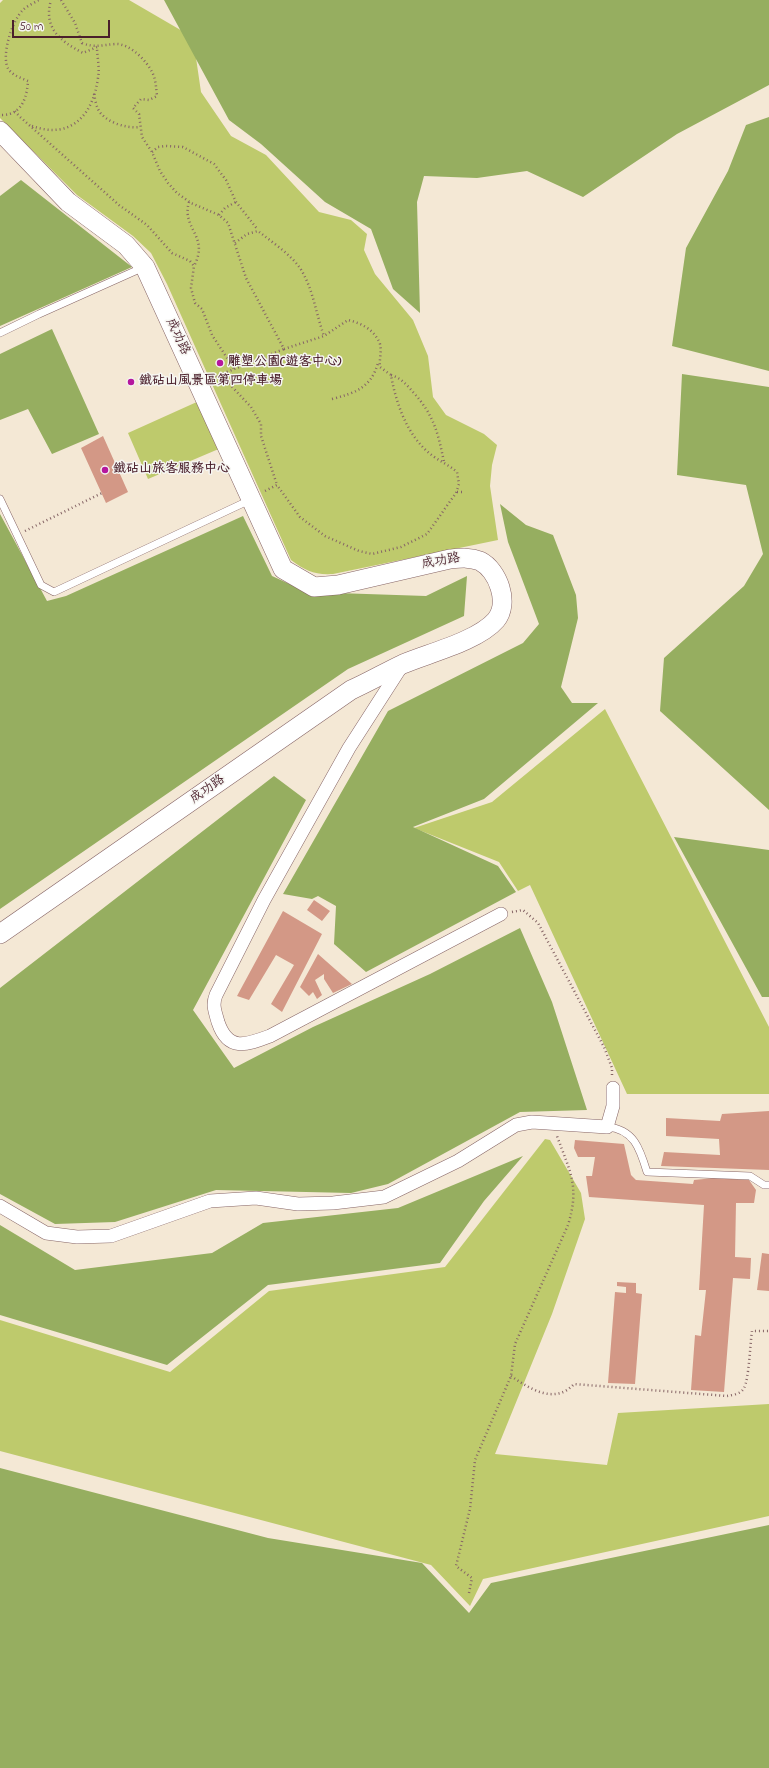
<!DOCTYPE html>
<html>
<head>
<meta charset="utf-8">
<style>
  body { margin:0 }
  #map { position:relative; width:769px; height:1768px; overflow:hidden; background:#f4e8d5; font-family:"Indie Flower",sans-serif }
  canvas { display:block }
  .scale { position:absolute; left:12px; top:20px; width:98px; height:18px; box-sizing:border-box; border:2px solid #4a1f2b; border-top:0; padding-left:5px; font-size:12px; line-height:14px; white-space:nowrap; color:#4a1f2b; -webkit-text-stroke:3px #f6f6f2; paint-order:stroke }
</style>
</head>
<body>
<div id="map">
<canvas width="769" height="1768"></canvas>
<div class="scale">50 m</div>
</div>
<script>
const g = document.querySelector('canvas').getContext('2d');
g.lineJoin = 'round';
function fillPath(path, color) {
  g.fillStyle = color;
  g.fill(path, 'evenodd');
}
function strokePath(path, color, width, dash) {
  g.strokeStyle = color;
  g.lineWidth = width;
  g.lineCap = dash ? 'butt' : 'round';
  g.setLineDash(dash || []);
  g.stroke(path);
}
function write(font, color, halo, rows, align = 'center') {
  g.font = font + ' "Indie Flower","LXGW WenKai TC",sans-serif';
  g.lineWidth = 3;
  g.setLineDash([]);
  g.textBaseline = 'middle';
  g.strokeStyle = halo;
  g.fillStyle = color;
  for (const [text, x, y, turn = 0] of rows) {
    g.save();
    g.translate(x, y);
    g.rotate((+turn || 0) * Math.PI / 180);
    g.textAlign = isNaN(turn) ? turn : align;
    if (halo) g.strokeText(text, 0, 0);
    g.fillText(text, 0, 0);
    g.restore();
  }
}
fillPath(new Path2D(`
  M3,0H129L184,32L195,51L201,92L231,136L266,155L319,212L351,220L367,234L364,250L375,274L413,320L428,356L433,397L446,415L484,434L497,445L492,465L490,486L498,540L333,574C314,575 306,571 291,560L167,284L151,253L133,236L77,195L0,118V3Z
  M199,401L221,448L148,479L128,433Z
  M605,709L769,1027V1094H627L530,885L518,891L499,862L414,828L492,802Z
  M545,1139L550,1140L581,1193L585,1219L552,1314L495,1454L607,1465L618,1413L769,1404V1516L483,1579L470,1606L431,1565L0,1451V1320L170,1372L269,1291L445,1267Z`), '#beca6c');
fillPath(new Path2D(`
  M164,0H769V85L677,134L583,197L527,171L477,178L424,176L417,202L420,313L393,289L371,229L325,202L261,144L229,120Z
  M769,117V371L672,346L686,248L728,171L746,125Z
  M21,180L132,267L0,326V196Z
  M52,329L99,434L52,454L28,409L0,420V354Z
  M682,374L769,387V810L660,711L664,658L744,586L763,554L746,485L677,475Z
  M500,504L526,525L553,535L576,595L578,618L561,687L572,703H598L484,799L413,827L498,866L516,892L366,972L334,944L336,906L318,896L312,899L283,894L388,711L523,643L539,624L508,542Z
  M0,514L47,601L66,596L243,516L272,576L307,592L426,596L467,576L464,616L348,669L0,909Z
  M274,776L306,800L193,1010L234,1068L313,1027L430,974L520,928L552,1002L587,1110L520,1112L388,1184L351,1193L216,1190L115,1222L55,1224L0,1194V988Z
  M674,837L769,850V997H762Z
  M523,1156L484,1201L440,1263L268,1285L167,1365L0,1315V1225L75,1270L212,1253L263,1223L398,1208Z
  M0,1468L268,1538L422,1563L469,1613L491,1583L769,1525V1768H0Z`), '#96ae60');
fillPath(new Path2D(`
  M103,436L128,492L106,503L81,448Z
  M314,900L330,911L322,921L307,910Z
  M283,911L322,934L282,1012L271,1004L294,965L276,955L249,1000L237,996Z
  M318,954L352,984L333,993L324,979V974L315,980L322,995L317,999L313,992L309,996L300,987Z
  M769,1111V1170L661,1166L664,1152L720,1155L719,1139L666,1136V1118L720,1121L722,1114Z
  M575,1140L624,1144L631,1175L636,1180L693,1184L694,1180L714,1178L749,1180L756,1190L754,1203H736L735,1257L751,1258L750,1279L733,1278L724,1392L691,1390L695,1335L701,1336L706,1290H699L704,1205L589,1197L586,1176H592L595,1157H578L574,1148Z
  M762,1253L769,1254V1291L757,1290Z
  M617,1282L636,1283V1293L642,1294L635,1384L608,1383L615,1292L626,1293V1287L617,1286Z`), '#d39886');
const lane = new Path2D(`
  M0,333L39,314L144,267
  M0,499L41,585L54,592L250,500
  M607,1127C634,1129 640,1149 647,1172L750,1176L764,1185H769`);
const street = new Path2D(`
  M403,664L349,748L264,900L216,995C212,1005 215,1011 218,1022C228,1052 246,1045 270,1036L501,914
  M0,1206L46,1233L77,1237L111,1236L210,1201L256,1198L298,1204L333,1203L384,1197L458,1161L516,1125L532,1122L607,1127L613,1106V1088`);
const secondary = new Path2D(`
  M0,131L68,202L126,245L145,267L283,569L314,587L338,585L450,559C461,558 470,557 480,561C498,570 510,603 496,620C478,641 429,653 403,664C386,672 369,682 351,690L0,934`);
strokePath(lane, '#866566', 8);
strokePath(street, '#866566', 14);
strokePath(secondary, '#866566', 20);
strokePath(new Path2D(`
  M61,0L75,23L82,43C95,48 102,45 115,44C130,43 148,62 153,74C156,81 156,88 157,96L149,100L141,99L133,108L139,114L142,137L152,152L160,171L168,183L177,193L191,203L219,215L228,223L246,278L284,349L324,336L348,320C361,323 375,330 380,344C382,352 379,359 380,367L391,375C396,404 408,438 433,456C441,462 449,465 457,472L459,484L456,493L427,534L401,547L372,554L359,551L325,536L300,517L277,485L263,492
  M94,94C95,99 96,105 98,109C104,122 127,129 140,127
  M15,111L19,116L119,205L147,225L172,253L190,261L194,266L191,288L195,303L202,309L212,335L235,370
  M2,115C22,115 27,97 28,81C21,78 14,76 9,70C0,58 12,20 23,10C27,6 34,3 39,0
  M32,126C71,140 93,115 98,78C100,68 97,57 97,47L83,53C60,41 43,28 51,0
  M152,152L158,147L166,146L183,147L214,164L226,180L236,202L258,230
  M189,202C181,229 210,236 194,266
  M219,215L225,208L236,202
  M235,243L247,234L258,231C272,242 290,254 300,268C313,288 316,314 324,336
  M221,375L251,407L261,424V436L277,485
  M391,375C401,378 407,385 413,392C434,415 438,433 444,462
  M212,378L284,349
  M332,399C355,393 371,388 378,363
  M457,492H463
  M25,531L102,493
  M512,912L523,910L538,923L604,1047L612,1068V1076
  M511,1376C530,1389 555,1405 574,1384L727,1396C733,1395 741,1394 744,1388C749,1379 750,1345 752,1331H769
  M469,1593L472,1578L456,1566L470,1509L475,1460L511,1376L515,1344L568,1225C580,1186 570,1172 557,1136`), '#866566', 2.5, [1, 3]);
strokePath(lane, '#fff', 7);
strokePath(street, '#fff', 13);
strokePath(secondary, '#fff', 19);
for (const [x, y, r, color] of [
  [220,363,4,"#b5179e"],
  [131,382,4,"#b5179e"],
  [105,470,4,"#b5179e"]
]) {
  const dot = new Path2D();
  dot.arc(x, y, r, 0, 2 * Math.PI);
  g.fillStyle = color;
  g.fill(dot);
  strokePath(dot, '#f6f6f2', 1.5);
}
write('13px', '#4a1f2b', '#f6f6f2', [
  ["成功路",177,337,65],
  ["成功路",441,562,-10],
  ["成功路",208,790,-35]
]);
write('bold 13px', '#4a1f2b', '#f6f6f2', [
  ["雕塑公園(遊客中心)",228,363],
  ["鐵砧山風景區第四停車場",139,382],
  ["鐵砧山旅客服務中心",113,470]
], 'left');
</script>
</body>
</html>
